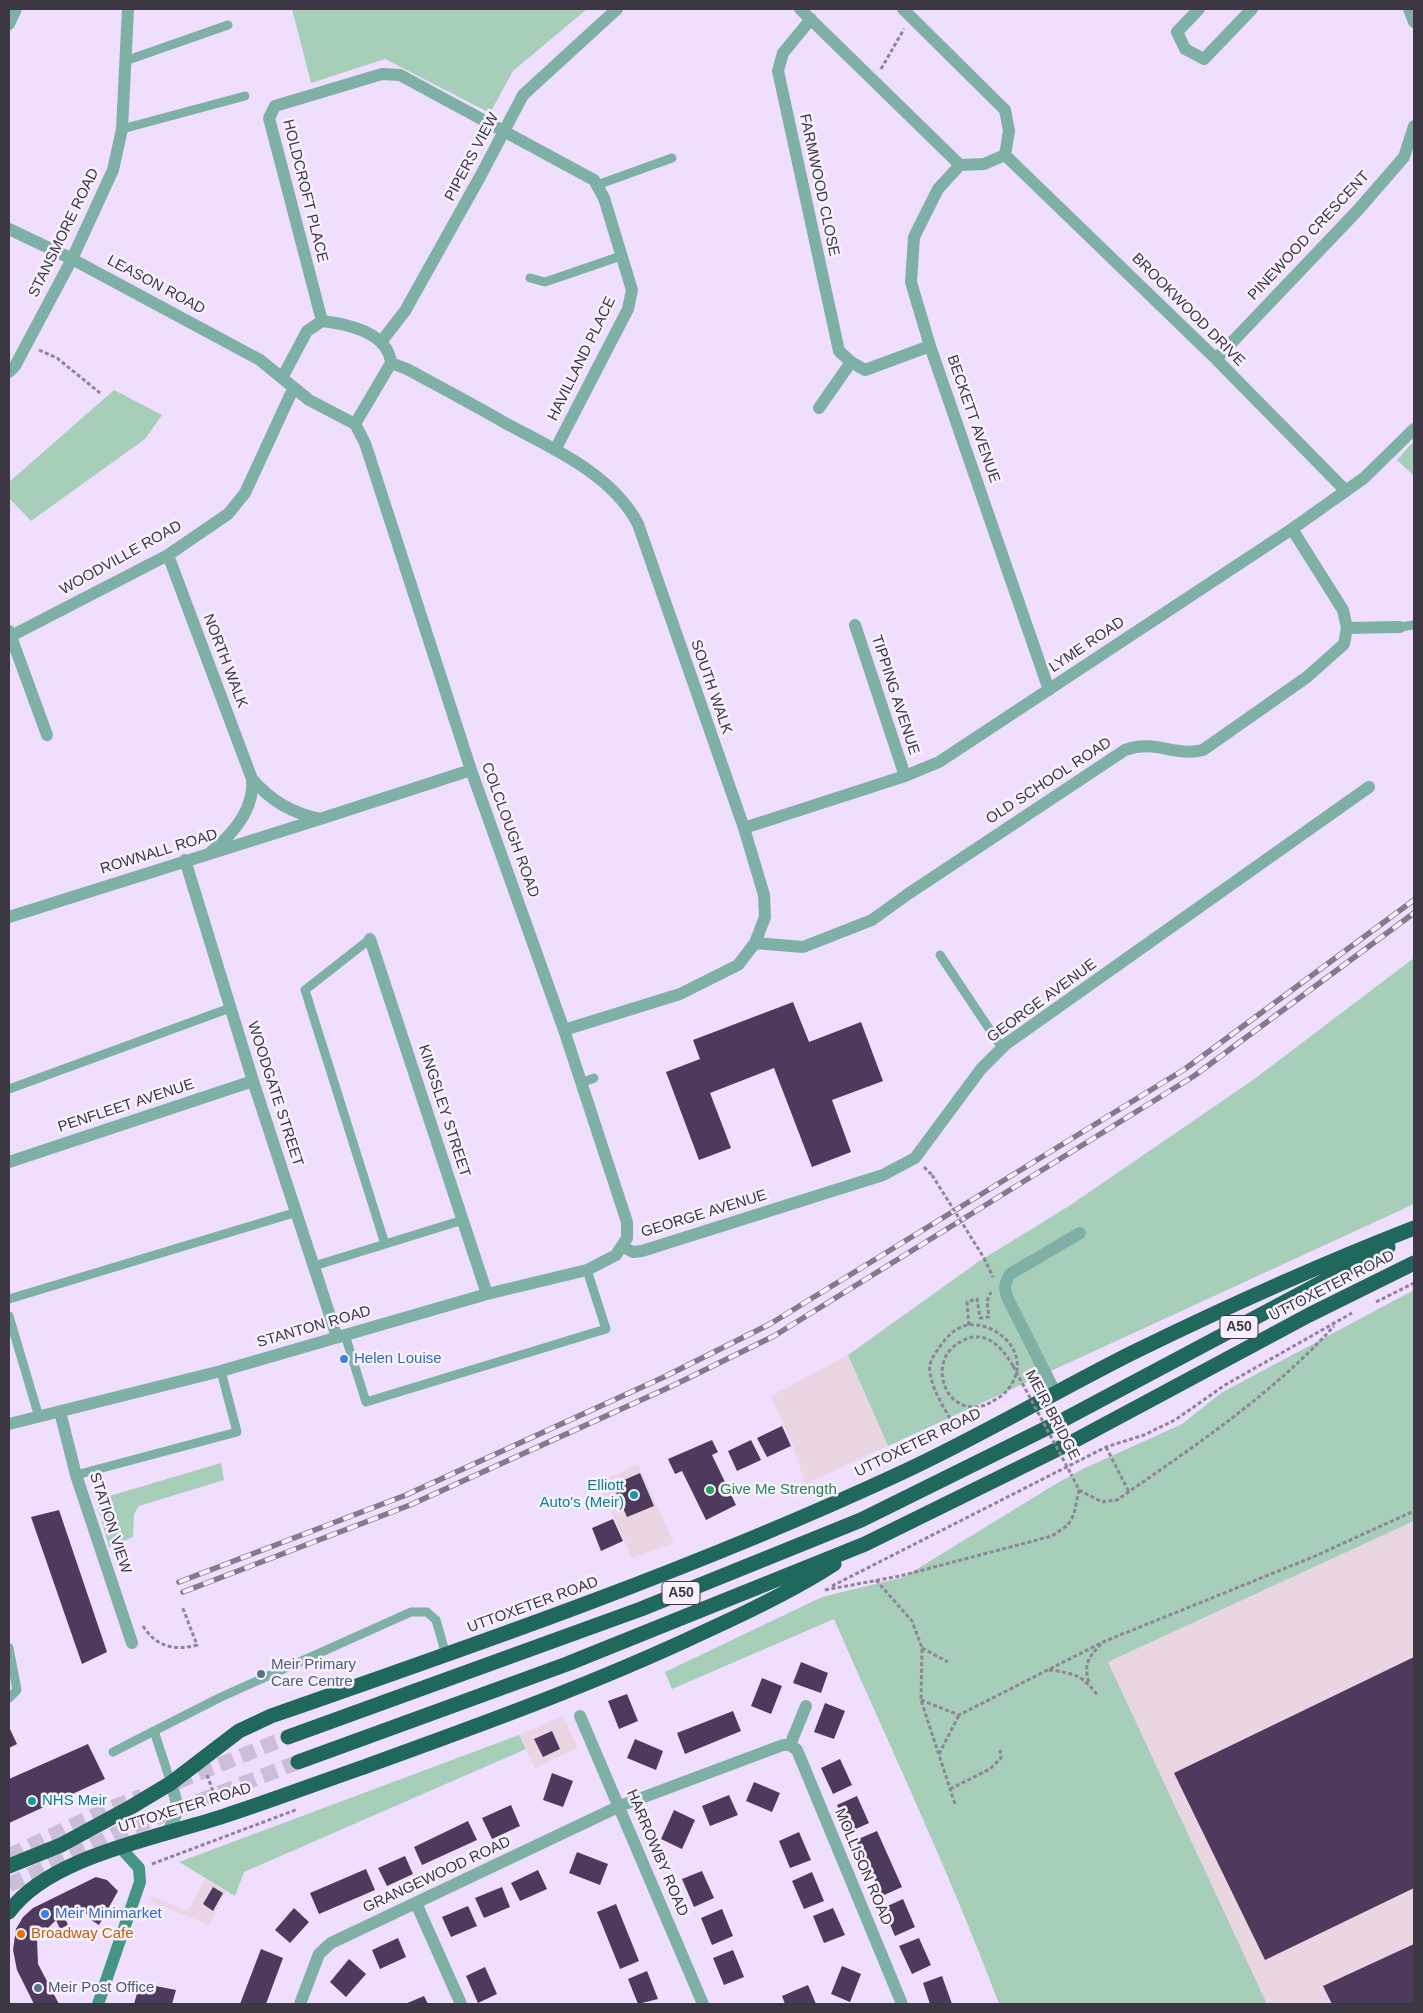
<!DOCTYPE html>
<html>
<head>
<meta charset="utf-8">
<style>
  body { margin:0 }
  #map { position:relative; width:1423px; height:2013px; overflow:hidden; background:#f0defe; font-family:Helvetica,sans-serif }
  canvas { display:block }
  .frame { position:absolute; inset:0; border:10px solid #3d3743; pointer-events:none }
</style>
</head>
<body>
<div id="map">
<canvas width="1423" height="2013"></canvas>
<div class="frame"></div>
</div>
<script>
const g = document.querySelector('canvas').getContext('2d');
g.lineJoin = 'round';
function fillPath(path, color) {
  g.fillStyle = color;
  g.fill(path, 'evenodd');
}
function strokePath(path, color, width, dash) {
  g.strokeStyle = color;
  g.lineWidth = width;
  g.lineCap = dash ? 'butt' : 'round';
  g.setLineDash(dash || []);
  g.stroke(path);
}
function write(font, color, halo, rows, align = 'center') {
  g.font = font + ' Helvetica,sans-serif';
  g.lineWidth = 5;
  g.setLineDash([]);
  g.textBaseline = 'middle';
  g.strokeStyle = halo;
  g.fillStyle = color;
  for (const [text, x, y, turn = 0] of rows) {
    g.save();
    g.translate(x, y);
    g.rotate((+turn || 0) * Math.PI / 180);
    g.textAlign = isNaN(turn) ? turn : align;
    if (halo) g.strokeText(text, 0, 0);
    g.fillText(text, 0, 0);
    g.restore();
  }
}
fillPath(new Path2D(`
  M848,1355L888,1446L805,1484L794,1448L771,1396Z
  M638,1464L674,1543L632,1558L598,1483Z
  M1414,1521V2004H1267L1108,1662Z
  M563,1716L578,1748L535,1768L519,1735Z
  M205,1879L226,1891L209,1925L150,1901L151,1896L188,1911Z`), '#ead5e3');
fillPath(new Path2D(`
  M292,9H587L513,71L490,113L385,59L311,83Z
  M114,390L162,415L145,439L31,521L9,498V482Z
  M1414,441V476L1397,460Z
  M1414,958V1204L888,1446L848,1355L978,1262L1069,1206L1253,1080Z
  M1414,1290V1521L1108,1662L1267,2004H999C950,1873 890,1747 834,1619L672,1689L665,1672L822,1597L904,1577L1059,1482L1085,1468L1182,1424L1221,1393Z
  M221,1463L224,1480L139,1506L134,1514L133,1537L109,1547L96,1500Z
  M519,1735L526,1749L244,1872L235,1896L179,1862Z`), '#a7ceb9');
fillPath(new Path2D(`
  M793,1002L809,1042L861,1022L883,1081L832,1100L851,1152L812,1167L774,1068L710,1093L731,1148L699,1160L666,1072L700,1059L693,1040Z
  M782,1426L791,1446L767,1457L757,1438Z
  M712,1440L718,1452L712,1455L736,1505L706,1520L682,1471L675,1474L668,1459Z
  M751,1440L761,1460L737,1471L728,1451Z
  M640,1473L654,1506L627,1517L613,1485Z
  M59,1510L107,1652L82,1664L31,1517Z
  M613,1519L623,1541L601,1551L592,1528Z
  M1414,1657V1888L1265,1960L1174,1773Z
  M801,1662L828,1673L821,1693L793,1683Z
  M762,1678L782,1686L771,1714L751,1706Z
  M627,1694L638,1721L619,1729L608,1701Z
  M825,1703L845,1711L834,1739L814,1732Z
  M733,1711L741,1731L685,1754L677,1733Z
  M9,1727L17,1744L9,1748Z
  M552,1731L560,1749L543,1757L534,1739Z
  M635,1739L663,1751L656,1770L627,1758Z
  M88,1744L105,1779L9,1823V1779Z
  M840,1759L852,1785L833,1794L821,1768Z
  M552,1773L573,1781L563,1807L543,1800Z
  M754,1782L780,1793L772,1812L746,1801Z
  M729,1795L738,1815L710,1826L702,1806Z
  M857,1796L869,1823L849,1832L837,1805Z
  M511,1805L520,1826L492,1839L482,1818Z
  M674,1810L695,1820L682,1849L661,1839Z
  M468,1821L477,1840L422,1865L414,1847Z
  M877,1831L902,1887L882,1896L856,1840Z
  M799,1832L811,1860L790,1868L779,1841Z
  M577,1852L608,1864L600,1885L569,1873Z
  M405,1856L413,1874L387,1886L378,1868Z
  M366,1869L375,1890L319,1914L310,1893Z
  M538,1870L547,1889L520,1901L511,1883Z
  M702,1871L714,1898L694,1907L682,1879Z
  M812,1872L824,1901L804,1909L792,1881Z
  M96,1877L107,1880L118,1891L99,1925L91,1920L93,1917L85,1913L83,1907L64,1916L68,1925L60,1929L56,1920L37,1939L38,1964L59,2004H34L17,1970L13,1950L16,1929L23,1917L33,1908Z
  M213,1887L223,1893L213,1911L203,1904Z
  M502,1887L510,1907L484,1918L475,1898Z
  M903,1899L915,1927L895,1936L883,1908Z
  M616,1904L639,1961L620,1969L597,1912Z
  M468,1906L477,1926L451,1937L442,1917Z
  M294,1908L309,1922L290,1943L275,1930Z
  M833,1908L845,1935L824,1943L813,1916Z
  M722,1909L733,1936L712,1945L701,1918Z
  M398,1938L406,1957L380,1969L372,1950Z
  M919,1938L931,1965L912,1974L899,1946Z
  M1414,1944V2004H1332L1323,1986Z
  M261,1949L283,1958L266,2004H240Z
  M733,1950L744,1977L724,1985L713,1958Z
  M349,1959L366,1974L346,1997L330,1982Z
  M842,1966L861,1974L850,2002L831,1994Z
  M485,1967L497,1994L478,2003L466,1976Z
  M647,1971L658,1999L638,2004L628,1979Z
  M942,1976L952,2004H930L923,1983Z
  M140,1983L176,1990L172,2004H134Z
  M808,1985L816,2004H785L782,1996Z
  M424,1996L428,2004H405Z`), '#4e3a5d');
strokePath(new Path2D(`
  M177,1782L288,1737
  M9,1856L101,1812L142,1796
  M9,1885L116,1834L298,1762`), '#ccbdd9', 15, [15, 8]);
strokePath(new Path2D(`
  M881,69L904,29
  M39,350L57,358L100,393
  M924,1167L932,1175
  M984,1258L993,1277
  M1376,1302L1414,1283
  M969,1325L967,1302L977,1299L980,1318L989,1317L987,1301L991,1292
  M956,1430C947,1411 933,1394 930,1372C928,1363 934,1355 939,1348C946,1337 956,1327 968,1325C993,1322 1021,1345 1017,1370C1015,1381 1008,1392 998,1398C990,1403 983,1407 974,1407C944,1407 932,1367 952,1348C978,1325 999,1341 1013,1366
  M1106,1447L1129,1492
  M1079,1490L1102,1502L1117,1500C1193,1447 1272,1395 1334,1326
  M876,1580L912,1621L922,1648L921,1700L955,1804
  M832,1586L1106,1447L1144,1435L1175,1420L1225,1385L1352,1313
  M825,1590L900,1576L1052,1536L1068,1525L1074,1514L1079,1490L1071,1474
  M143,1626C156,1647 175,1651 197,1645L182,1606
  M922,1648L948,1662
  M1049,1670C1073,1673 1083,1675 1098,1696
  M1089,1682C1083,1664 1089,1657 1101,1644
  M921,1700L959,1715L1103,1642L1313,1557L1414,1511
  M939,1754L959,1715
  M207,1775L217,1802
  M950,1789L990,1769L1001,1758L1000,1750
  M152,1864L298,1809`), '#908499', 3, [4, 2.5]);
strokePath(new Path2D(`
  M125,61L228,25
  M122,129L245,96
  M597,185L672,158
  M530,278L545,282L621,256
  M1400,627L1414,625
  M370,939L305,990L385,1244
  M940,955L1002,1048
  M581,1083L594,1078
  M9,1089L230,1008
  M314,1266L463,1220
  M9,1299L297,1212
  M9,1316L39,1417
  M345,1335L366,1402L606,1329L587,1270
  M76,1475L237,1432L221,1371
  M9,1648L17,1690L9,1698
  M113,1752L154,1731
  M171,1783L154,1731L221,1697L411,1612H427L436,1620L446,1655`), '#7fb0a5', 9);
strokePath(new Path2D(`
  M800,9L960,165L984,164L1005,155
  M903,9L1005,110L1009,131L1005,155
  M1199,9L1177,32L1185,49L1204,59L1252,9
  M1409,9L1414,22
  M811,19L783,53L778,71L839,351L851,362L865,370L930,346
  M9,24L16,9
  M1005,155L1216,359L1346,491
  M960,165L938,189L914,237L911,282L930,346L1049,690
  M9,229L72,259L260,360L282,378
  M322,321L269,118L275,106L382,74L400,75L594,180L604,198L632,290L628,309L555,450
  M322,321C347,324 388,332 391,363L355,424L309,400L282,378L307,331Z
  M381,342L405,311L481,175L523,95L617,9
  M1216,359L1358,210L1404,157L1414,126
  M391,363L407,369C440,387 474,405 507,424C554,449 613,475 638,524L744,828L764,895L765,917L755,943L738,965L680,994L564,1030
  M9,372L15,366L72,259L113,170L122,129L128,9
  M819,408L851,362
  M168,555L252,779C255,809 232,835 210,853
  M855,625L905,776
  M1347,628L1400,627
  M9,631L47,735
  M9,637L168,555L228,514L245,493L293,389
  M252,779C271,801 292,813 320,819L471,770
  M744,828L905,776L939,762L1292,529L1364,478L1414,429
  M185,860L253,1081L337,1337
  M9,917L320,819
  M370,939L487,1294
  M755,943L803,947L872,920L908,894L1125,750C1156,739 1175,757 1203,750L1307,677L1344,644L1347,628L1343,610L1292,529
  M9,1162L253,1081
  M623,1247L633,1252L642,1251L883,1175L915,1158L981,1069L1006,1044L1369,787
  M1056,1394L1008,1299C1004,1289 1004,1284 1010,1274L1080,1233
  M60,1412L76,1475L132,1643
  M9,1424L221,1371L487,1294L587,1270L616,1255L627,1238V1222L564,1030L471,770L365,443L355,424
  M580,1716L703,2004
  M790,1745L806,1706
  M167,1832C181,1811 178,1805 171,1783
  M416,1903L461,2004
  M300,2004L319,1954L331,1943L620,1806L783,1745H790L797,1750L902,2004`), '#7fb0a5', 12);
strokePath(new Path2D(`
  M98,2004L140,1882L139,1868L120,1847`), '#459585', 12);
strokePath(new Path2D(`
  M288,1737L641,1609L861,1520L1063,1420L1388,1247
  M298,1762L567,1664L865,1544L1074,1441L1309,1315L1414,1263
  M9,1866L61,1845L131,1807L171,1783L239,1731L271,1716C484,1642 697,1568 901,1473C981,1436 1056,1391 1134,1352C1226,1307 1319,1265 1414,1228
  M9,1912C49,1856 161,1837 224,1816C270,1801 315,1784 361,1768C477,1726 594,1684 706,1631C750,1611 794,1590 834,1564`), '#20685b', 15);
const rail = new Path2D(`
  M179,1582L406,1495L664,1377L770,1324L1185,1069L1414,900
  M183,1592L410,1505L672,1386L774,1336L1194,1076L1414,913`);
strokePath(rail, '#84798d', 5.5);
strokePath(rail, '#f7f0fd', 4, [11]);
strokePath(new Path2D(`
  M932,1175L984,1258
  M1013,1366L1071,1474`), '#908499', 3, [4, 2.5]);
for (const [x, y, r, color] of [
  [344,1359,5,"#3f7fe0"],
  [710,1490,5,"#2e9e5b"],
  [634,1495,5,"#0f9aa8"],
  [261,1674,5,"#5c6f8a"],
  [32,1801,5,"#0f9aa8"],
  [45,1914,5,"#3f7fe0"],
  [21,1934,5,"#e8710a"],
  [38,1988,5,"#5c6f8a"]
]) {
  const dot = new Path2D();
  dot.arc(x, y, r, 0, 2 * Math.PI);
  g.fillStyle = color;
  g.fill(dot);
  strokePath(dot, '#f7f0fd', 2);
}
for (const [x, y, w] of [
  [1239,1327,38],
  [681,1593,38]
]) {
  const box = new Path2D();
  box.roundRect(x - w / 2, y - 11.5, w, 23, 4);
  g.fillStyle = '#f7f0fd';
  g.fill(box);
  strokePath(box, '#3d3743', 1);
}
write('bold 14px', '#3d3743', null, [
  ["A50",1239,1327],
  ["A50",681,1593]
]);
write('15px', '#3d3743', '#f7f0fd', [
  ["PIPERS VIEW",472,157,-62],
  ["FARMWOOD CLOSE",819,185,78],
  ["HOLDCROFT PLACE",305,191,76],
  ["STANSMORE ROAD",64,233,-64],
  ["PINEWOOD CRESCENT",1309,236,-47],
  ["LEASON ROAD",156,285,28],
  ["BROOKWOOD DRIVE",1188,310,45],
  ["HAVILLAND PLACE",582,359,-64],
  ["BECKETT AVENUE",973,419,71],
  ["WOODVILLE ROAD",121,558,-29],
  ["LYME ROAD",1087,645,-34],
  ["NORTH WALK",225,661,69],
  ["SOUTH WALK",711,687,71],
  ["TIPPING AVENUE",895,695,72],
  ["OLD SCHOOL ROAD",1049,781,-33],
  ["COLCLOUGH ROAD",510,830,70],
  ["ROWNALL ROAD",159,852,-17],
  ["GEORGE AVENUE",1042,1001,-36],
  ["WOODGATE STREET",275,1094,72],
  ["PENFLEET AVENUE",126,1106,-18],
  ["KINGSLEY STREET",444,1111,72],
  ["GEORGE AVENUE",704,1214,-17],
  ["UTTOXETER ROAD",1332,1286,-27],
  ["STANTON ROAD",314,1327,-16],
  ["MEIR BRIDGE",1052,1415,62],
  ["UTTOXETER ROAD",918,1443,-26],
  ["STATION VIEW",110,1523,72],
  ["UTTOXETER ROAD",533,1605,-20],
  ["UTTOXETER ROAD",185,1808,-17],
  ["HARROWBY ROAD",657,1853,67],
  ["MOLLISON ROAD",863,1867,67],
  ["GRANGEWOOD ROAD",437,1875,-25]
]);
write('15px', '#366cbe', '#f7f0fd', [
  ["Helen Louise",354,1359],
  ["Meir Minimarket",55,1914]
], 'left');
write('15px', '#0d838f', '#f7f0fd', [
  ["Elliott",624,1486],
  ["Auto's (Meir)",624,1503],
  ["NHS Meir",42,1801,"left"]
], 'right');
write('15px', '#27864d', '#f7f0fd', [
  ["Give Me Strength",720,1490]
], 'left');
write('15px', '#4e5e75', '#f7f0fd', [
  ["Meir Primary",271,1665],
  ["Care Centre",271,1682],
  ["Meir Post Office",48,1988]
], 'left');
write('15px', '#c56008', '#f7f0fd', [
  ["Broadway Cafe",31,1934]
], 'left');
</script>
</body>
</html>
